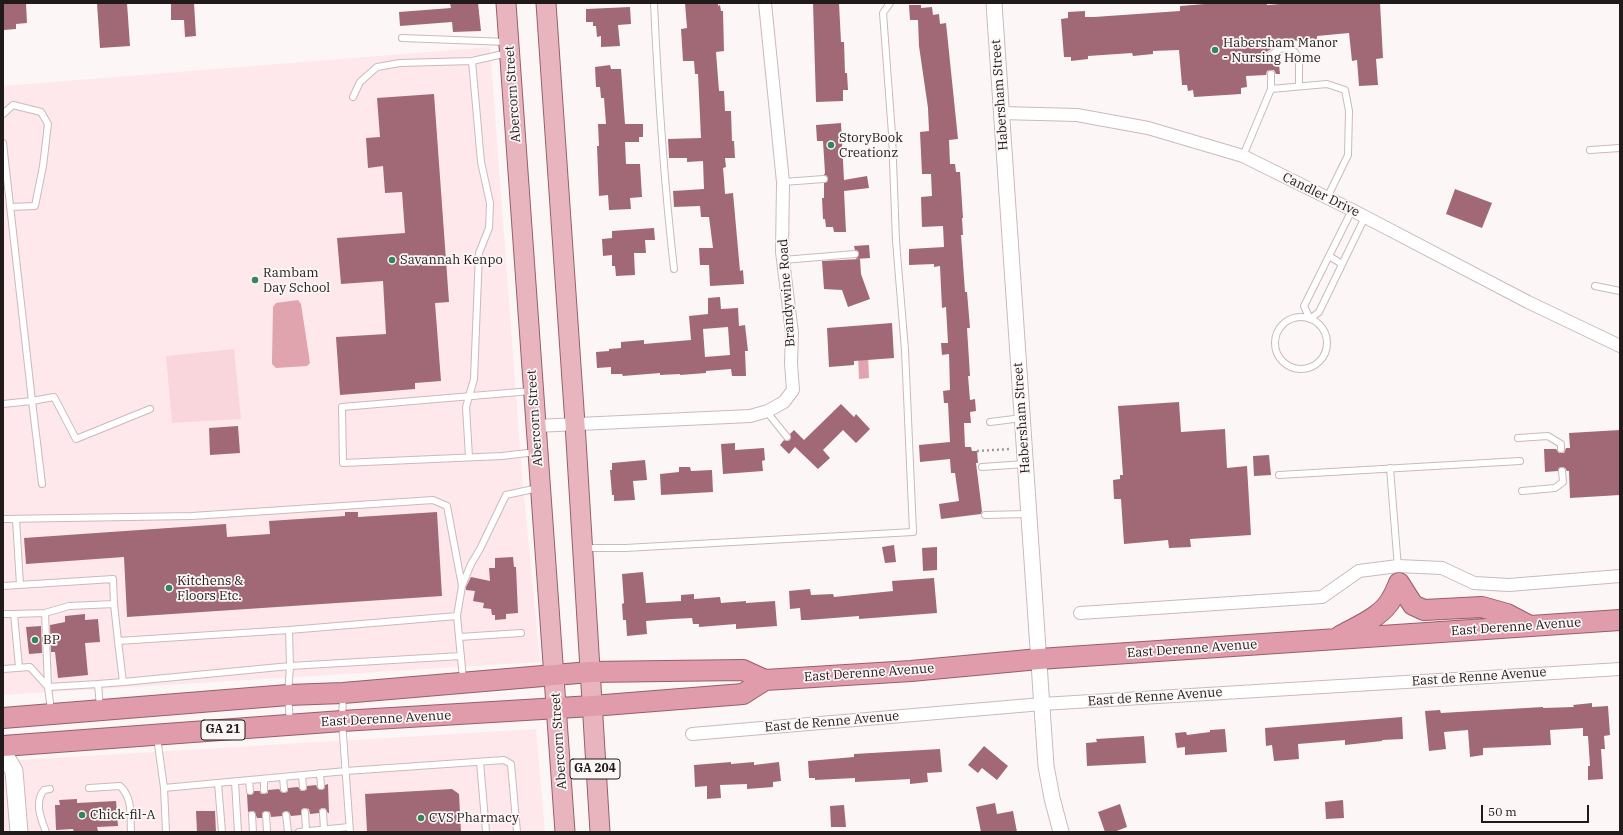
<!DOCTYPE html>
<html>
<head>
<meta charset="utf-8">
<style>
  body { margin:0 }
  #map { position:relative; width:1623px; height:835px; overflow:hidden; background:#fdf6f7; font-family:"IBM Plex Serif",serif }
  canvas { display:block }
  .frame { position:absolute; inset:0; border:4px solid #201a1b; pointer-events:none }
  .scale { position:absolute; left:1481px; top:805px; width:108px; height:18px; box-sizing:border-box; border:2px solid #201a1b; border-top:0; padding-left:5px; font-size:12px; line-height:14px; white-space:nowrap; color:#201a1b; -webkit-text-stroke:3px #fdf6f7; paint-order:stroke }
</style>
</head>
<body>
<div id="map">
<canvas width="1623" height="835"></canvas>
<div class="frame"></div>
<div class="scale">50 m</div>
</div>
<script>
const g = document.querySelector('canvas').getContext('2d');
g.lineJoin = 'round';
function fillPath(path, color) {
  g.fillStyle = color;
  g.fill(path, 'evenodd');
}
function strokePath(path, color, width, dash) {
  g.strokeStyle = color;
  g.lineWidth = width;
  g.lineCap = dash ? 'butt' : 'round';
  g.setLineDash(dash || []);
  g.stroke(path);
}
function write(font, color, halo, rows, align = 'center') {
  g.font = font + ' "IBM Plex Serif",serif';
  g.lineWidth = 3.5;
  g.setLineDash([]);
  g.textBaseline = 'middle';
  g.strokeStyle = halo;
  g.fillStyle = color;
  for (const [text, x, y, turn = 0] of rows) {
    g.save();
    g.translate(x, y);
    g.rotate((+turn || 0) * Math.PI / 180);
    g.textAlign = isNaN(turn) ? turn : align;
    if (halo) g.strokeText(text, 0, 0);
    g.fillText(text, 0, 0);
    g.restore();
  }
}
fillPath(new Path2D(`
  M490,47L522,475L540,662L3,695V86Z
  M536,729L545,832H3V761Z`), '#fee8eb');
fillPath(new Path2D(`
  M234,349L241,419L172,423L166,356Z`), '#f8d6dc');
fillPath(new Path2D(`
  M298,300L301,304L310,363L307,366L276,368L272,364V360L273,307L276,303Z
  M858,354H868L869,378L859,379Z`), '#e0a4af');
fillPath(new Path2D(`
  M3,3H26L27,23L16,24V29L4,30Z
  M97,3H127L130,46L100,48Z
  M171,3H194L196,36L185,37L184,20H171Z
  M450,3H478L481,31L453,32L452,22L400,26L399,12L451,8Z
  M685,3H718V6L720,5L721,11H723L724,51L716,52L719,91H724L725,111H731L732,141H734L735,158H725L726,167L723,168L724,179L725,194L733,193L740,271L743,270L744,284L710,286L709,265H700L699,248H713L709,217H701L700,206L674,207L673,191L704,189L703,161L687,162V158H669L668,139L701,138L698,74H695L694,61H683L681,29L687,28Z
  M813,3H839L841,42H844L845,73H847L848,90H843V101L816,102Z
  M1217,3H1244L1245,4L1267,3V5L1292,3L1315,4L1380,3L1383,58L1376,59L1378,85L1359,86L1357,60L1352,61L1349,33L1317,36V40L1277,41L1278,45L1266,52L1265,57L1267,60H1270L1278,55L1280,74H1276L1274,70H1271L1267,71L1266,75L1246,76L1247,87L1241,88V94L1194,97L1193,90L1188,91L1187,85H1182L1179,50L1153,51V54L1133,56L1132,53L1088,56V59L1071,61V57H1064L1061,19L1068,18V12L1085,11V17H1094L1180,11V6Z
  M909,5H921V8L932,7L933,15L939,14L940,24L946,23L958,139L949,140L950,164H955L956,172H960L963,218H962L963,235H961L965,292H967L970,328H967L970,376H968L970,400L975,399L976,411L970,412L971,423H964L965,447H971L972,451H977L978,463H976L982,511L981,514L941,519L939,504L959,501L955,473H951L950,459L920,462L919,445L950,442L948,403H944L943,391L950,390L949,354L942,355L941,343H948L946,307L942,308L940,266L934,267V264L909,265V249L944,247L943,226L922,227L921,197L932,196L931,174H922L920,132L929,131L928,108L919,46L918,20H910Z
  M630,7L631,24L618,25L620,46L601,47V36L597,37L596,26H593V22H586V9Z
  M610,65L611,69H621L625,124H643V137H639V142H625L626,164H640L642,197L630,198L631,209L609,210L608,195L599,196L597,146H599L598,124H606L604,98H601L600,87H596L595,67Z
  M434,94L449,302L435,303L441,381L415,383V389L340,395L336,337L386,334L383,281L341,284L337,238L405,233L402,192L385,193L383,166L368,168L366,138L380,137L377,98Z
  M841,123L844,180L867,176L869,188L844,191L846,232H834L833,227H826L825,219H823L822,198H824V183L827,182L828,179L827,176L824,175L825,173L823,141H817L816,125Z
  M1455,189L1492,203L1482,228L1446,214Z
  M654,228L655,240H645L646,253H634L635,275L616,276L615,266H612V255L603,256L602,239L612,238V231Z
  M869,245L870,258L856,259L859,254L858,251L855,250L854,246Z
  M860,259L861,274L870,299L848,307L842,290L824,289L822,261Z
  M720,297L721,309L738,308L739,326L745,325L748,351H745L746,376H732L731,369L706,371V373L680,375V374L660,375V373L623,376L622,374H611V367L597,368L596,352L609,351V349L621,348V342L644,340V344L691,340L689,316L708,314V298ZM728,327L730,355L705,357L703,329Z
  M892,323L894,358L854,361V365L829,367L827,328Z
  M1179,402L1181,432L1225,429L1227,468L1247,466L1251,535L1190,539L1191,547L1169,548L1168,540L1124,544L1121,499H1114L1113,480L1120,479V475H1123L1118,406Z
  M841,404L854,417L856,414L870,429L856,443L843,430L823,450L830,458L818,469L795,447L789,454L780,445L784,440L787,441L790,440L791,437L790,434L794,430L804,440Z
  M238,426L240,453L210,455L209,428Z
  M1620,430V495L1570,498L1569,471H1567L1565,468L1562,467L1559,468L1558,471L1545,472L1544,449H1556L1559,453H1564L1566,448H1570L1569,433Z
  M735,443V450L764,448L765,460L762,461L763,471L723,474L721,444Z
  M1269,455L1271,475L1254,476L1253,456Z
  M645,460L647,480L633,481L635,500L614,501V495H612L610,470H612V463Z
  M679,467H690L691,471L712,470L713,492L661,495L660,474L679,472Z
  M345,512H358V517L437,512L442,596L127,617L124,557L26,564L24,538L226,524L227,537L270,534L269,521L345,516Z
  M894,545L896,562L885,563L882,547Z
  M937,547V570L923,571L922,548Z
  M513,557L514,567H516L518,613L506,614V619L495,620V615H492L491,609L483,608L484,603L473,601L475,591L466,590V587L471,577L490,581L489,568H495V558Z
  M643,572L646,603L681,601V595L694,594V599L720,597L721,603L746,601V603L775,601L777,626L736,629V624L699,627V624H693L692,618L672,619L646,621L647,634L627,636L626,620H623L622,604L624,603L622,574Z
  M934,578L937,613L859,619V616L808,620H801L800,608L790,609L789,591L810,589L811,595L833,594L834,597L893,591L892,581Z
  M85,614V620L98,619L100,642L85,643L88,675L58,678L55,652H51L50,625L65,622V616Z
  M41,626L42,653L29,654L26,627Z
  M1592,703V707L1608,706L1610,735L1604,736L1605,749H1601L1603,779L1588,780V766H1590L1588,736H1583V728L1550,730L1551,745L1483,748V755L1470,757L1468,730L1444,732L1446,749L1429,751L1425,711L1440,710L1441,713L1543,707V708L1574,707L1573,705Z
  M1402,717L1403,739L1382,740V741L1345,745V740L1298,744L1299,759L1274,761L1272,745L1266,746L1265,728Z
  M1225,729L1227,752L1185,755V747L1177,748L1175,733L1186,732L1187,735L1210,732V730Z
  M1144,736L1146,763L1087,766L1086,743L1097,742L1096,739Z
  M984,746L1008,766L997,780L982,768L978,773L968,765Z
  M940,749L942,772L927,773L928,782L910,784V779L855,782V778L815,780V778H809L808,761L854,757V754Z
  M731,762V764L754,762V765L779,762L781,781L773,782V787L747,789V784L720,785L721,798L707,799V786L695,787L694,765Z
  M328,784L329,813H328L325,808H322L319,810V813L310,814L309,809L304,808L301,810V815L291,816L289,812L286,811L282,813V816L271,817L270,812L265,811L262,813V818H257L254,811H251L248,812L247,794L252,795L254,791H260L261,794H264L268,793V790L279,789L281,792L285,793L288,791V788L298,787L301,791H304L307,789V786L316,785L318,789L322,790L325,788V785Z
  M452,789L459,794L461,832H367L365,794Z
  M77,799V803L116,801L118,826L97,827L98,831L74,832L73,829L56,830L55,805H60L59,800Z
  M1343,800L1344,818L1326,819L1325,802Z
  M995,803L997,814L1013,811L1017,832H981L976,807Z
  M1120,804L1127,827L1114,832H1105L1098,812Z
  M844,805L846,827H831L830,806Z
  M196,811H215L216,832H197Z`), '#a16975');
const service = new Path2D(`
  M654,3C658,92 664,181 674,269
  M402,38L507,42
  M1269,56L1280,49L1285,48L1295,52L1299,60V86
  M1271,74V89
  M353,97L360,82L377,67L400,63L472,61L508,53
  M3,114L13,105L41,112L48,124L43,166L35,206L10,207
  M3,143L32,401L54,397L76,439L150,409
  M1590,150L1620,148
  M1243,156L1271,89L1327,84L1345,90L1349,111L1348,155L1327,198
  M783,182L824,179
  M1352,210L1304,306L1310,319L1319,312L1365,217
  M1329,256L1342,264
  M783,260L855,254
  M1595,286L1620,291
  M1275 343a26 26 0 1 1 52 0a26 26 0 1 1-52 0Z
  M531,391L342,407L343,463L502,456L536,452
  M3,404L32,401L42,484
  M768,411L771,417L787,437
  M990,422L1022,418
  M1518,438L1548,436L1561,444V449
  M469,457L466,407L474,379L479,253L489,228L490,203L481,162L472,61
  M982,467L1025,464
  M1390,468L1398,568
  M1279,475L1520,461
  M1522,491L1555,488L1563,482L1562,471
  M985,515L1028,514
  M3,519L192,516L433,500L447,506L462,586
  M16,519L20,585
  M584,548H625L913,532L905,350L896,241L892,134L883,13L890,3
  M3,586L113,579L114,604
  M45,613L69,606L114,604L118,641
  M3,614H14L19,667
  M14,614L45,613L48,687
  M289,630L118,641L123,682L290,666L289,630L457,616
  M459,637L521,633
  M3,669L30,667L48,687
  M463,679L457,616L462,586L471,564L480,549L506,495L538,488
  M343,696L342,721L350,832
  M100,707L98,684L123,682
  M51,711L48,687L98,684
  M290,723L288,695L290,666L461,656
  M157,737L164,788
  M480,762L486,832
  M320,773L321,786
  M302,775L303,787
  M283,777L284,789
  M264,779V790
  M249,780L250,791
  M235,782L238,832
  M218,783L222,832
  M89,788L120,786C133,798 130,816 131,832
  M305,812L306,831
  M323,812L324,830
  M252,815L253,832
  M266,815L267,832
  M286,815L288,832
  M46,832C41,819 34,802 44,790L50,789
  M166,832L164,788L346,771L504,760L511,764L517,832
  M299,832L349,827`);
const minor = new Path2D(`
  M1001,113L1077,115L1148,128L1243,156L1352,210L1528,302L1620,346
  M536,426L750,416L768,411L784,402L793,390L791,363L792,333L782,252L783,182L765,3
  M1080,613L1322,597L1359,571L1398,566L1442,568L1474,583L1509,585L1620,576
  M692,734L1042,704L1620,669`);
const tertiary = new Path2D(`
  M994,3L1046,766L1052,798L1061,832`);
const secondary = new Path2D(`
  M3,752L14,771L19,832`);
const primary = new Path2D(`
  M506,3L565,832
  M546,3L575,424L600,832`);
const trunk = new Path2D(`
  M1399,583L1413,605L1424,610L1482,607L1507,614L1528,625
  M1340,636C1358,626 1382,617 1392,598C1395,593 1397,588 1399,583
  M3,718L288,695L343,693L590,672L743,670L765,680L911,671L1039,659L1620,620
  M3,746L342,721L592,706L743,694L765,680`);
strokePath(service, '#cbb9bc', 8);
strokePath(minor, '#cbb9bc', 14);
strokePath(tertiary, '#cbb9bc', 17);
strokePath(secondary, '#cbb9bc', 19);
strokePath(primary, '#985e6a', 21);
strokePath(trunk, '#985e6a', 22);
strokePath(new Path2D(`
  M977,451L1011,449`), '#a0999a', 2.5, [2, 3]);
strokePath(service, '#fff', 6);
strokePath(minor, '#fff', 12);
strokePath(tertiary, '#fff', 15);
strokePath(secondary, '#fff', 17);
strokePath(primary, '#e8b5bf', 19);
strokePath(trunk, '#e09caa', 20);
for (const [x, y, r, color] of [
  [1215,50,4,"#328659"],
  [831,145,4,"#328659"],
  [392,260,4,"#328659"],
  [255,280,4,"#328659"],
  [169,588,4,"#328659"],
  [35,640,4,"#328659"],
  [82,815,4,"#328659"],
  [421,818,4,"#328659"]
]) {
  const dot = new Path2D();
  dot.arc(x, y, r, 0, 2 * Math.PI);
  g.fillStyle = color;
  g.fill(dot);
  strokePath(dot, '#fdf6f7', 1.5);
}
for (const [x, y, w] of [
  [223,730,44],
  [595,769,50]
]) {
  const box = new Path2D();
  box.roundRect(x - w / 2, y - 10, w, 20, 3);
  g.fillStyle = '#fdf6f7';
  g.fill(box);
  strokePath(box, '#201a1b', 1);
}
write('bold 12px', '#201a1b', null, [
  ["GA 21",223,730],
  ["GA 204",595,769]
]);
write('13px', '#201a1b', '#fdf6f7', [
  ["Habersham Manor",1223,43],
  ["- Nursing Home",1223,58],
  ["StoryBook",839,138],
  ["Creationz",839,153],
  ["Savannah Kenpo",400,260],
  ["Rambam",263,273],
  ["Day School",263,288],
  ["Kitchens &",177,581],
  ["Floors Etc.",177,596],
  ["BP",43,640],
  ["Chick-fil-A",90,815],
  ["CVS Pharmacy",429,818]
], 'left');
write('13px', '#201a1b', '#fdf6f7', [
  ["Abercorn Street",513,94,-94],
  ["Habersham Street",1000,95,-94],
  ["Candler Drive",1321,195,26],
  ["Brandywine Road",787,293,-94],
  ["Abercorn Street",535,418,-94],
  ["Habersham Street",1022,418,-94],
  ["East Derenne Avenue",1516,627,-4],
  ["East Derenne Avenue",1192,649,-4],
  ["East Derenne Avenue",869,673,-4],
  ["East de Renne Avenue",1479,677,-4],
  ["East de Renne Avenue",1155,697,-4],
  ["East Derenne Avenue",386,719,-3],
  ["East de Renne Avenue",832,722,-5],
  ["Abercorn Street",559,741,-94]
]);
</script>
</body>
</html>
